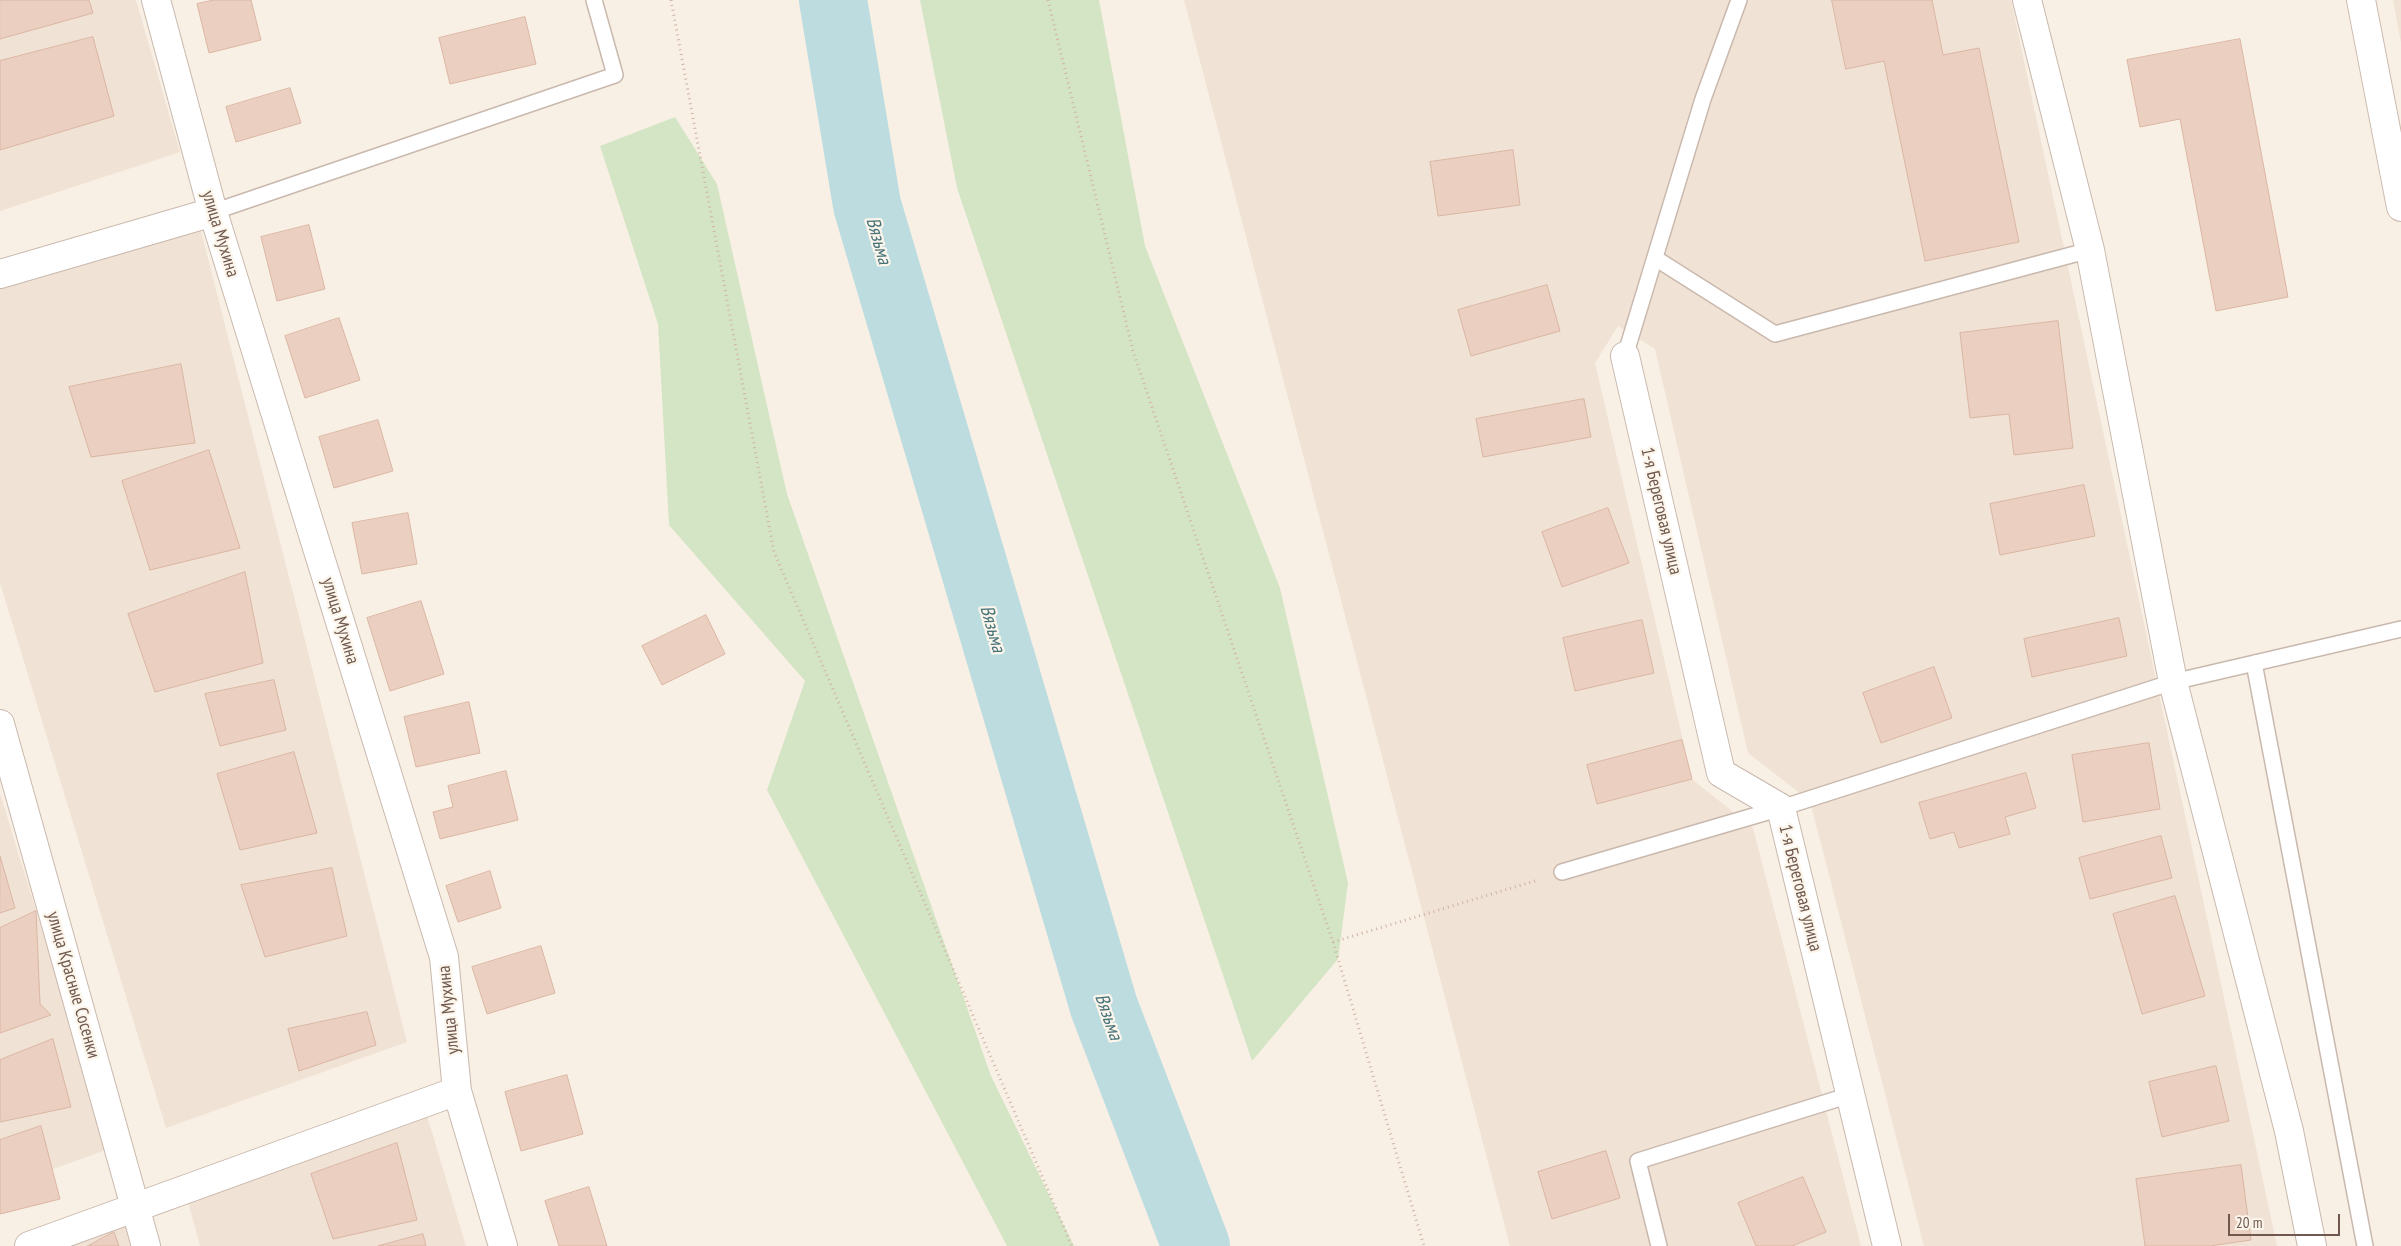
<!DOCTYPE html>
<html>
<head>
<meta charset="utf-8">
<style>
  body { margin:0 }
  #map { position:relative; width:2401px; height:1246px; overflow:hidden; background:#f9f0e5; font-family:"PT Sans Narrow",sans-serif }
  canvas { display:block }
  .scale { position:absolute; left:2228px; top:1214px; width:112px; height:22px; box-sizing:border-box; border:2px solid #6f584d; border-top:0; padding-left:6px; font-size:15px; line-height:18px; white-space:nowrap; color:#6f584d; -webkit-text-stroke:4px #fcf5eb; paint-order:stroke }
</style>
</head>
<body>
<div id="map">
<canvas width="2401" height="1246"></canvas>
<div class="scale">20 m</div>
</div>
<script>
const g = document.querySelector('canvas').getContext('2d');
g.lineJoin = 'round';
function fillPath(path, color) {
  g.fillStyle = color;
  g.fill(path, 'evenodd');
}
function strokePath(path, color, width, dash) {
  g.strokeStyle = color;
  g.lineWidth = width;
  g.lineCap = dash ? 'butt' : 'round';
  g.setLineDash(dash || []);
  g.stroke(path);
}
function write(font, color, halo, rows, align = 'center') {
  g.font = font + ' "PT Sans Narrow",sans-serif';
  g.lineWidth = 4.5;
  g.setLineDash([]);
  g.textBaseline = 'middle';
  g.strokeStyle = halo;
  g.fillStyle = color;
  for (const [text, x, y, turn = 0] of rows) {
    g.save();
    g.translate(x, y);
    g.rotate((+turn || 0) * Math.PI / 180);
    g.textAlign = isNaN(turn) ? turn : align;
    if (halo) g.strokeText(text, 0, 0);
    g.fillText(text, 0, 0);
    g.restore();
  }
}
fillPath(new Path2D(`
  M0,0H136L180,152L0,211Z
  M1184,0H2011L2277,1246H1924L1810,801L1748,753L1655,349L1618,326L1595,363L1692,779L1753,828L1861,1246H1510Z
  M2393,0H2401V43Z
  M196,211L407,1042L166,1128L0,583V276Z
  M0,793L109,1149L0,1188Z
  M423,1102L466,1246H200L184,1187Z
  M126,1208L136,1246H20Z`), '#f0e2d4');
fillPath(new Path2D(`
  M920,0H1099L1145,246L1280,588L1348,883L1338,959L1252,1061L957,188Z
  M675,117L717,184L787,494L991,1076L1074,1246H1007L767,790L805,681L669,525L658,324L600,146Z`), '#d4e5c5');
strokePath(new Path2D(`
  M833,0L867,205L1104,1007L1196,1246`), '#bcdce0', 68);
const building = new Path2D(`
  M0,0H89L93,13L0,39Z
  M214,0H251L261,40L209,53L197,4Z
  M1832,0H1932L1943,55L1979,48L2019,242L1925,261L1884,61L1846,69Z
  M525,17L536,64L450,84L439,38Z
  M93,37L114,116L0,150V61Z
  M2240,39L2288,297L2216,311L2180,119L2140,127L2127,60Z
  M290,88L301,123L236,142L226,107Z
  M1513,150L1520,205L1438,216L1430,162Z
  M309,225L325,289L277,301L261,237Z
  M1547,285L1560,331L1471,356L1458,310Z
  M339,318L360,380L305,398L285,336Z
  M2058,321L2073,448L2014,455L2009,414L1970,418L1960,333Z
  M181,364L195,443L91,457L69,387Z
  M1584,399L1591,437L1483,457L1476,419Z
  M378,420L393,471L334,488L319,437Z
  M209,450L240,548L150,570L122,481Z
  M2084,485L2095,536L2000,555L1990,504Z
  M1608,508L1629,563L1562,587L1542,532Z
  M408,513L417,564L362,574L352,523Z
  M245,572L263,663L155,692L128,614Z
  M421,601L444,674L390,691L367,618Z
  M706,615L725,654L662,685L642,646Z
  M2119,618L2127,656L2032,677L2024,639Z
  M1642,620L1654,673L1575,691L1563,638Z
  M1934,667L1952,718L1881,743L1863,693Z
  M274,680L286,730L220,746L205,694Z
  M469,702L480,753L416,767L404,717Z
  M1682,740L1692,779L1597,804L1587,765Z
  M2149,743L2160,809L2083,822L2072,755Z
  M294,752L317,833L240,850L217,774Z
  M506,771L518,820L440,839L433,812L453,807L448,786Z
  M2026,773L2036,808L2005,817L2010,834L1959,848L1954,832L1930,839L1919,803Z
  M2161,836L2172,878L2090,899L2079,858Z
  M0,856L15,908L0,913Z
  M332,868L347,936L265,957L241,885Z
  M490,871L501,908L458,922L446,886Z
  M2175,896L2205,996L2142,1014L2113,914Z
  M36,911L40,1004L51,1015L0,1033V928Z
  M541,946L555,993L487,1014L472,967Z
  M367,1012L376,1045L299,1071L288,1029Z
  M53,1039L71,1107L0,1122V1060Z
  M2216,1066L2229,1121L2162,1137L2149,1082Z
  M567,1075L583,1134L521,1151L505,1092Z
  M41,1126L60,1199L0,1214V1140Z
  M397,1143L417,1220L333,1239L311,1174Z
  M1606,1151L1620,1198L1552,1219L1538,1172Z
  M2241,1165L2251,1240L2210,1246H2145L2136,1179Z
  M1803,1177L1826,1232L1792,1246H1756L1738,1203Z
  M589,1187L607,1246H559L545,1201Z
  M114,1232L119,1246H88Z
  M423,1234L426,1246H378Z`);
fillPath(building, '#ebcfc0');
strokePath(building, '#dbb6a3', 1);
const service = new Path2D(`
  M213,212L615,75L594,0
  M1655,258L1775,334L2090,250
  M1625,356L1703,99L1739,0
  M2254,663L2365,1246
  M1562,872L1781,808L2173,682L2401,629
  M1659,1246L1638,1161L1850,1095`);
const minor = new Path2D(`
  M156,0L213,212L444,957L457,1091L503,1246
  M2027,0L2090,250L2173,682L2289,1131L2312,1246
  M0,274L213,212
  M1625,356L1721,773L1781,808L1887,1246
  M0,724L146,1246
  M29,1246L457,1091`);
const secondary = new Path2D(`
  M2361,0L2401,207`);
strokePath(service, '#c9b8ad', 18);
strokePath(minor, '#c9b8ad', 30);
strokePath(secondary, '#cdbaae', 30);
strokePath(new Path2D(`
  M671,0L774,552L1072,1246
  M1048,0L1133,351L1333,942L1424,1246
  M1333,942L1538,880`), '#cfb3a4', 3, [1, 4]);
strokePath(service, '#fff', 15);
strokePath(minor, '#fff', 28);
strokePath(secondary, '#fff', 28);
write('18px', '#6f584d', '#fcf5eb', [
  ["улица Мухина",220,234,73],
  ["1-я Береговая улица",1661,511,77],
  ["улица Мухина",340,621,73],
  ["1-я Береговая улица",1800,888,76],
  ["улица Красные Сосенки",73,985,74],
  ["улица Мухина",449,1010,-96]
]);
write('italic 19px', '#477379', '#fcf5eb', [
  ["Вязьма",878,241,74],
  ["Вязьма",992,629,74],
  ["Вязьма",1108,1017,71]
]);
</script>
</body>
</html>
